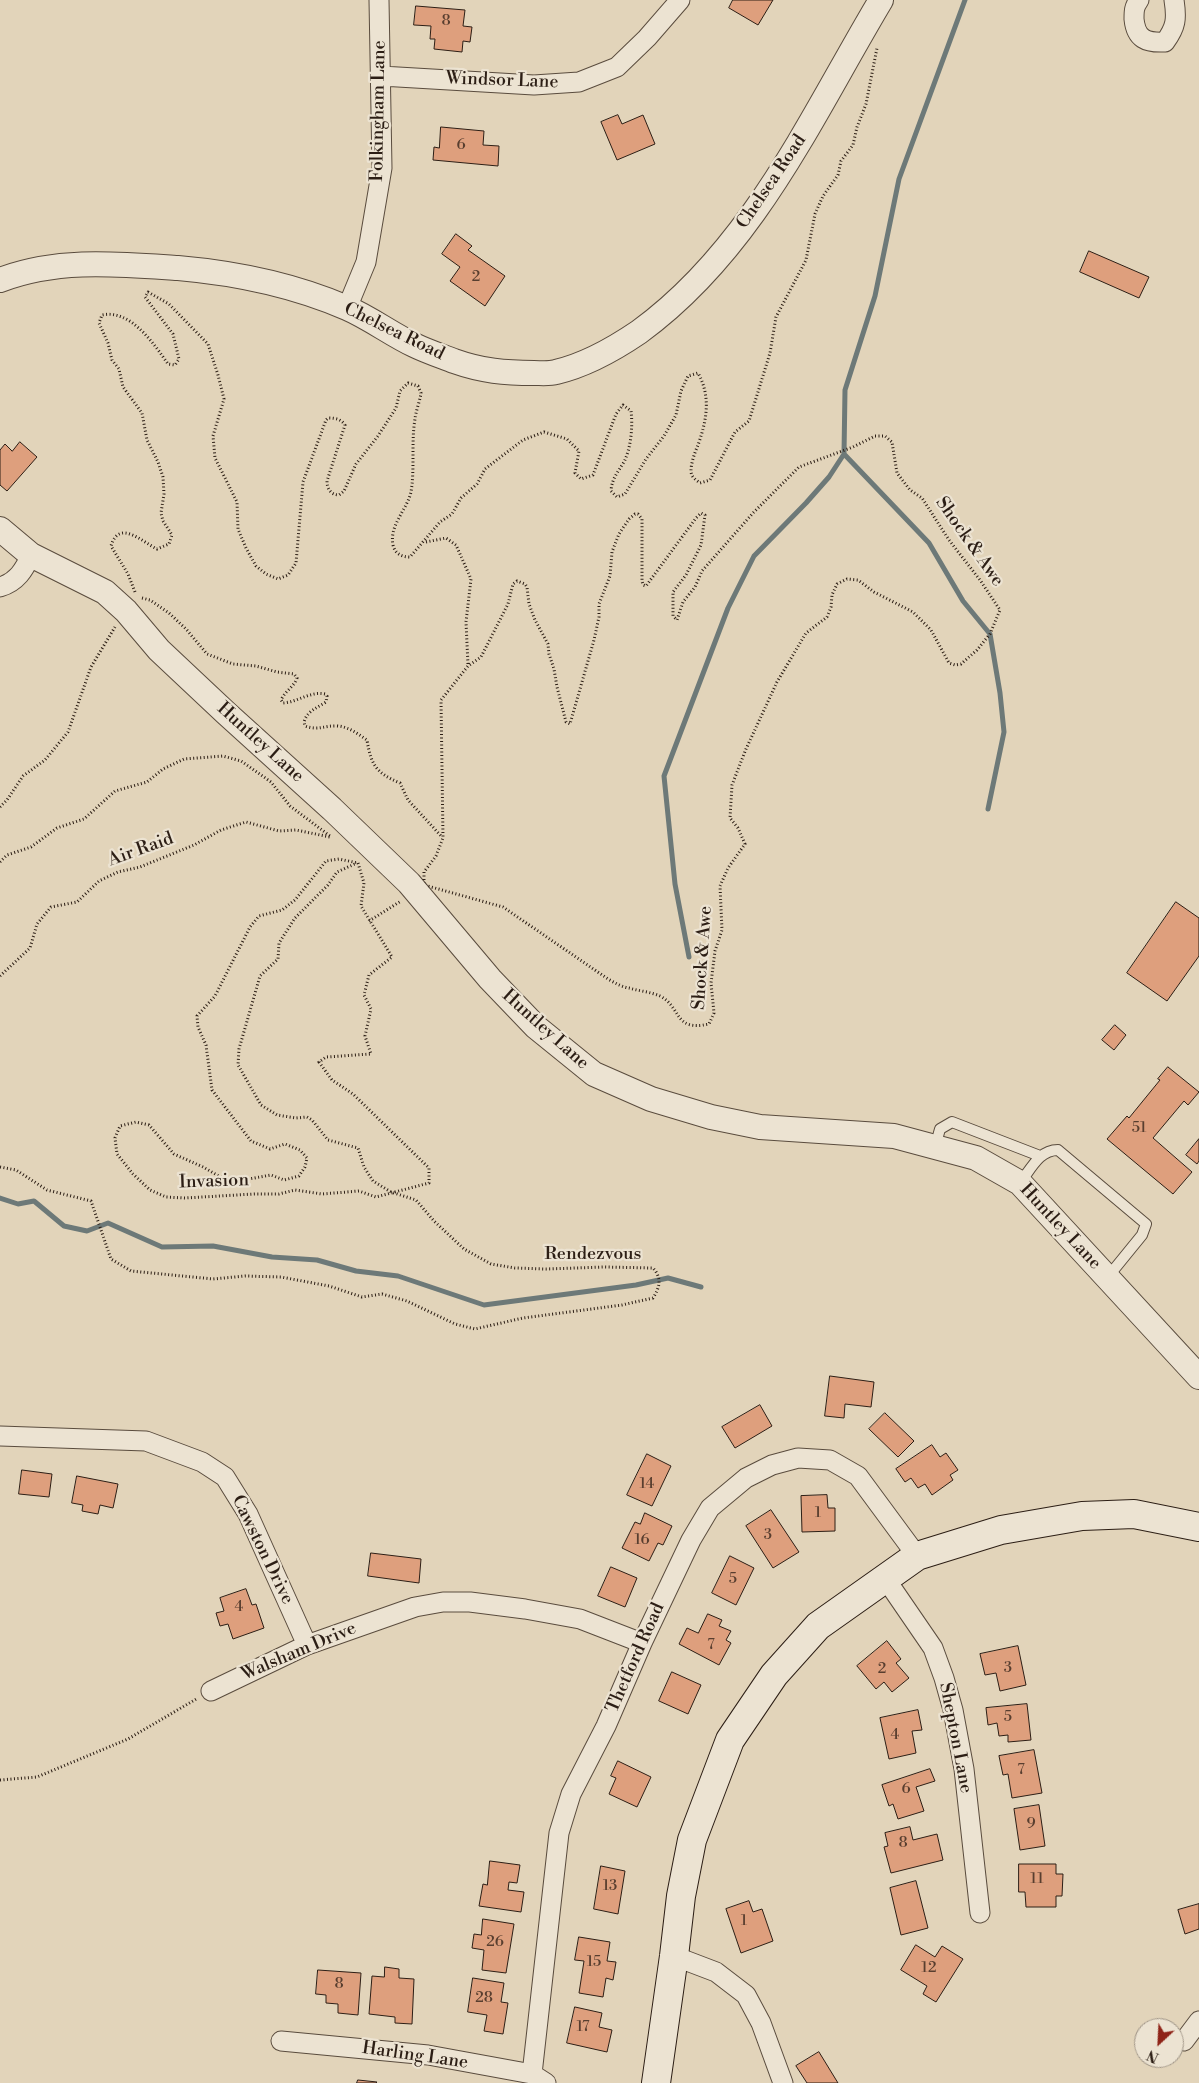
<!DOCTYPE html>
<html>
<head>
<meta charset="utf-8">
<style>
  body { margin:0 }
  #map { position:relative; width:1199px; height:2083px; overflow:hidden; background:#e2d4ba; font-family:"Libre Bodoni",serif }
  canvas { display:block }
  .north { position:absolute; left:1134px; top:2018px; width:50px; height:50px; box-sizing:border-box; background:#ece3d2; border:1px solid #9f9486; border-radius:50%; rotate:205deg; font-size:14px; font-weight:700; line-height:20px; text-align:center; color:#2c1e15 }
  .north::after { content:''; display:block; margin:auto; width:18px; height:22px; background:#8f2418; clip-path:polygon(50% 0,100% 100%,50% 72%,0 100%) }
</style>
</head>
<body>
<div id="map">
<canvas width="1199" height="2083"></canvas>
<div class="north">N</div>
</div>
<script>
const g = document.querySelector('canvas').getContext('2d');
g.lineJoin = 'round';
function strokePath(path, color, width, dash) {
  g.strokeStyle = color;
  g.lineWidth = width;
  g.lineCap = dash ? 'butt' : 'round';
  g.setLineDash(dash || []);
  g.stroke(path);
}
function fillPath(path, color) {
  g.fillStyle = color;
  g.fill(path, 'evenodd');
}
function write(font, color, halo, rows, align = 'center') {
  g.font = font + ' "Libre Bodoni",serif';
  g.lineWidth = 4.5;
  g.setLineDash([]);
  g.textBaseline = 'middle';
  g.strokeStyle = halo;
  g.fillStyle = color;
  for (const [text, x, y, turn = 0] of rows) {
    g.save();
    g.translate(x, y);
    g.rotate((+turn || 0) * Math.PI / 180);
    g.textAlign = isNaN(turn) ? turn : align;
    if (halo) g.strokeText(text, 0, 0);
    g.fillText(text, 0, 0);
    g.restore();
  }
}
strokePath(new Path2D(`
  M844,454L929,543L963,601L990,634L1000,693L1004,732L988,809
  M689,957L675,884L664,776L728,608L754,556L806,503L829,477L844,454L845,390L875,296L899,179L965,0
  M0,1198L18,1204L34,1201L64,1226L87,1231L108,1223L162,1247L213,1246L272,1257L317,1260L356,1271L398,1276L484,1305L636,1285L668,1278L701,1287`), '#6d7978', 5);
const building = new Path2D(`
  M733,0H773L758,25L729,8Z
  M416,6L465,10L463,26L472,27L470,42L463,41L462,52L434,49L435,39H430L431,26L414,25Z
  M618,115L622,124L643,115L655,144L617,160L601,122Z
  M441,127L484,131L483,145L499,146L498,166L433,160L434,147L439,148Z
  M456,234L472,246L468,250L505,276L485,306L450,281L460,267L442,254Z
  M1089,251L1149,277L1139,298L1080,272Z
  M20,442L37,457L7,491L0,485V450L5,444L12,451Z
  M1176,902L1199,918V956L1167,1001L1127,973Z
  M1115,1025L1126,1035L1114,1050L1102,1040Z
  M1168,1067L1199,1092L1188,1105L1184,1101L1153,1138L1192,1172L1173,1194L1107,1139L1127,1116L1129,1118L1160,1080L1158,1079Z
  M1199,1139V1161L1197,1164L1186,1155Z
  M830,1376L874,1382L871,1407L845,1404L844,1418L825,1416Z
  M760,1405L772,1426L735,1448L722,1427Z
  M885,1413L914,1441L898,1457L869,1429Z
  M932,1445L940,1457L946,1453L958,1470L950,1475L953,1480L932,1495L925,1484L918,1488L911,1478L905,1482L896,1469Z
  M647,1454L671,1466L652,1506L627,1495Z
  M22,1470L52,1474L49,1497L19,1494Z
  M77,1476L118,1484L113,1508L100,1505L98,1514L82,1511L83,1505L72,1503Z
  M827,1495L828,1508H835V1531L802,1532L801,1496Z
  M771,1510L799,1552L773,1568L746,1526Z
  M645,1513L672,1526L663,1545L658,1543L649,1561L622,1548L635,1522L640,1524Z
  M371,1553L421,1559L419,1583L368,1576Z
  M730,1556L754,1568L736,1605L712,1593Z
  M611,1567L637,1578L625,1607L598,1596Z
  M246,1589L252,1605L256,1604L264,1628L233,1639L228,1624L220,1626L216,1613L224,1611L220,1598Z
  M708,1614L722,1620L719,1626L731,1631L726,1640L731,1643L719,1665L679,1644L687,1628L698,1633Z
  M887,1641L901,1659L896,1663L909,1678L892,1692L884,1682L876,1689L857,1666Z
  M1018,1646L1026,1685L1000,1691L996,1673L985,1675L980,1654Z
  M672,1672L701,1685L688,1714L659,1701Z
  M1027,1704L1031,1740L1008,1742V1735L999,1736L997,1723L988,1725L986,1708Z
  M918,1710L922,1730L912,1731L916,1753L889,1759L880,1718Z
  M1034,1750L1042,1793L1012,1798L1008,1774L1003,1775L999,1756Z
  M618,1761L651,1777L637,1807L609,1794L616,1778L611,1776Z
  M930,1769L935,1781L916,1787L924,1811L898,1819L893,1804L889,1806L882,1785Z
  M1039,1805L1045,1846L1020,1850L1014,1809Z
  M910,1827L913,1840L937,1834L943,1860L891,1873L884,1847L888,1846L885,1833Z
  M490,1861L520,1865L517,1883L509,1882L508,1890L524,1892L521,1912L479,1906L483,1884L487,1885Z
  M1019,1864H1056V1874H1063L1062,1896H1056V1907H1026L1025,1892H1019Z
  M601,1866L625,1871L618,1914L594,1909Z
  M916,1881L928,1928L901,1935L890,1888Z
  M749,1901L753,1912L762,1909L773,1941L741,1953L726,1909Z
  M1199,1904V1929L1185,1934L1178,1910Z
  M483,1919L514,1924L506,1973L482,1970L484,1950L472,1948L474,1934L481,1935Z
  M579,1937L610,1942L607,1961L616,1962L613,1980L606,1978L603,1997L579,1993L584,1961L575,1960Z
  M916,1945L935,1957L942,1946L963,1959L936,2002L923,1994L927,1986L901,1970Z
  M385,1967L399,1969V1978L414,1979L412,2024L395,2023V2017L369,2014L372,1976L384,1977Z
  M318,1970L361,1973L358,2015L338,2013V2004L326,2003V1995L316,1994Z
  M473,1978L504,1983L501,2002L508,2003L503,2034L484,2031L487,2015L468,2012Z
  M575,2007L602,2013L599,2027L612,2030L607,2052L567,2043Z
  M819,2052L838,2083H807L796,2066Z
  M358,2080L377,2082L376,2083H357Z`);
fillPath(building, '#de9f7d');
strokePath(building, '#2c1e15', 1);
const service = new Path2D(`
  M935,1147L940,1129L952,1122L1040,1156
  M1020,1183C1031,1169 1039,1150 1058,1150L1146,1224L1142,1235L1107,1278`);
const minor = new Path2D(`
  M1139,0C1134,7 1134,11 1134,19C1136,39 1146,43 1165,42C1176,27 1177,19 1174,0
  M381,76L534,85L579,82L617,67L647,38L680,0
  M347,308L366,262L382,168L379,0
  M0,587C17,582 24,570 31,555
  M0,1436L146,1441L202,1462L225,1477L248,1514L307,1645
  M885,1578L933,1648L944,1678L953,1710L964,1769L980,1913
  M211,1691L307,1645L415,1607L443,1602H470L525,1609L580,1619L642,1643
  M674,1956L716,1972L746,1995L761,2023L783,2083
  M281,2041L428,2055L532,2074L546,2083
  M1184,2041L1199,2021
  M532,2074L559,1833L571,1794L606,1726L642,1643L691,1540L710,1508L746,1478L772,1465L798,1458L830,1460L858,1476L917,1556`);
const tertiary = new Path2D(`
  M0,280C57,258 118,264 178,268C235,273 294,285 347,308C370,318 391,334 414,345C426,351 441,356 454,361C482,371 505,373 534,373C541,373 549,374 556,372C586,365 614,349 639,332C753,249 811,117 881,0
  M0,529L31,555L105,592L126,611L159,650L226,713L332,809L409,883L490,979L536,1027L594,1074L651,1099L711,1117L760,1127L894,1136L976,1158L1020,1183L1199,1377`);
const secondary = new Path2D(`
  M656,2083L674,1956L681,1896L692,1840L730,1740L774,1675L818,1626L917,1556L1001,1530L1082,1516L1134,1514L1199,1527`);
strokePath(service, '#5a4c3e', 12);
strokePath(minor, '#5a4c3e', 21);
strokePath(tertiary, '#5a4c3e', 26);
strokePath(secondary, '#2c1e15', 30);
strokePath(new Path2D(`
  M875,436H885L892,442L897,473L910,490L922,498L949,540L980,580L1000,610L990,634L977,650L961,664L955,665L949,663L931,630L913,612L874,592L858,580L847,579L837,584L832,595L831,607L827,617L806,633L777,682L746,749L732,785L730,818L738,828L745,844L728,868L720,886L722,930L715,951L711,983L714,1013L709,1024C673,1032 682,1007 660,996C651,992 639,991 629,988C622,987 615,983 608,979L503,907L424,885V872L436,856L443,838L441,700L468,666L481,657L508,604L513,584L517,581L525,584L527,587L529,604L535,620L548,644L549,654L554,669L557,687L566,722L570,724L594,640L599,617V604L610,576L612,552L619,534L629,519L635,514H638L642,519V581L643,585L646,586L696,518L701,513L705,515L701,545L686,575L673,592V616L677,620L683,602L695,587L702,571L753,513L799,467L853,447Z
  M426,542L446,538L456,545L471,579L466,622L468,665
  M135,592L128,574L111,546C119,519 141,541 157,549L169,544L172,535L163,521L161,513L164,494L163,477L158,462L147,440L142,413L123,387L119,369L112,360L108,343L99,323L102,315C131,309 154,344 168,364L175,365L179,359L173,334L145,297L148,292L169,304L208,344L218,375L224,399L213,436L215,458L237,502L238,529L246,548L256,566L266,574L278,579L288,575L296,563L303,482L326,420L328,418C335,418 341,419 345,425L327,481C327,489 331,495 339,495L344,491L356,464L378,436L396,408L400,391L408,383L418,386L421,393C420,401 416,410 415,419C411,443 415,468 411,492C407,510 389,525 393,545C395,554 402,557 410,557L440,522L452,514L461,498L477,484L485,469L523,440L544,432L567,439L579,451L575,473L581,479L593,475L616,414L623,405L631,411C633,426 631,448 624,462C618,472 612,478 611,491L617,497L625,494L646,459L664,436L676,415L681,391L688,376L698,373C711,396 707,420 698,445C695,452 691,463 691,471C691,477 696,480 700,483L710,480L735,432L749,421L770,353L776,317L806,260L815,214L823,196L838,175L841,161L853,145L857,127L866,104L877,48
  M142,598L150,600L169,613L186,629L207,654L233,664L256,666L277,672L294,674L297,678C294,687 285,691 281,700L283,703C298,702 310,691 325,694L327,696L326,702C317,708 307,711 304,722L305,726C319,731 325,725 338,726C349,727 358,734 367,740C371,765 376,773 400,783L408,800L442,837
  M0,807L7,800L23,776L45,760L68,732L91,667L115,627
  M0,862L7,855L31,847L57,828L84,819L115,791L147,782L163,769L184,759L223,756L241,761L271,782L290,806L330,836
  M358,863L364,883L361,906L392,957L369,975L364,995L371,1009L365,1036L371,1054L326,1057L319,1062L332,1080L353,1094L429,1168V1183L376,1197L359,1191L322,1194L295,1190L279,1194H254L185,1198L166,1197L150,1190L133,1174L117,1154L115,1138L120,1126L136,1122L149,1125L174,1154L203,1167L224,1179L243,1180L271,1175L284,1180L299,1176L305,1167L307,1158L300,1150L285,1144L270,1149L251,1141L212,1090L206,1045L198,1027L197,1016L215,996L250,927L259,916L282,910L295,900L326,861L339,859L358,863
  M369,921L401,901
  M0,976L30,948L37,924L51,907L77,902L99,881L118,872L140,867L194,845L221,830L246,822L279,831L296,830L330,837
  M0,1167L16,1170L47,1190L91,1201L111,1259L131,1271L213,1279L245,1276L281,1277L329,1286L362,1297L382,1294L407,1301L455,1324L475,1329L523,1318L622,1305L653,1298C660,1287 662,1278 653,1268L605,1267L546,1269L515,1268L491,1264L464,1249L434,1221L416,1200L391,1192L373,1181L364,1167L358,1148L328,1140L312,1120L307,1117L296,1118L277,1115L261,1105L238,1065L239,1049L260,976L278,959L279,943L295,918L328,885L337,872L357,863
  M0,1780L37,1777L128,1739L198,1698`), '#2c1e15', 3, [1, 2.5]);
strokePath(service, '#ece3d2', 10);
strokePath(minor, '#ece3d2', 19);
strokePath(tertiary, '#ece3d2', 24);
strokePath(secondary, '#ece3d2', 28);
write('15px', '#583e2f', null, [
  ["8",446,21],
  ["6",461,145],
  ["2",476,277],
  ["51",1139,1128],
  ["14",647,1484],
  ["1",818,1513],
  ["3",768,1535],
  ["16",642,1540],
  ["5",733,1579],
  ["4",239,1607],
  ["7",711,1645],
  ["3",1008,1668],
  ["2",882,1669],
  ["5",1008,1717],
  ["4",895,1735],
  ["7",1021,1770],
  ["6",906,1789],
  ["9",1031,1824],
  ["8",903,1843],
  ["11",1037,1879],
  ["13",610,1886],
  ["1",744,1921],
  ["26",495,1942],
  ["15",594,1962],
  ["12",929,1968],
  ["8",339,1984],
  ["28",484,1998],
  ["17",583,2027]
]);
write('18px', '#2c1e15', '#ece3d2', [
  ["Windsor Lane",502,81,2],
  ["Folkingham Lane",379,111,-89],
  ["Chelsea Road",772,182,-56],
  ["Chelsea Road",394,332,26],
  ["Shock & Awe",969,542,55],
  ["Huntley Lane",260,743,42],
  ["Air Raid",141,850,-20],
  ["Shock & Awe",703,958,-86],
  ["Huntley Lane",545,1030,42],
  ["Invasion",214,1182,-2],
  ["Huntley Lane",1060,1227,47],
  ["Rendezvous",593,1255],
  ["Cawston Drive",262,1550,64],
  ["Walsham Drive",299,1652,-23],
  ["Thetford Road",636,1658,-66],
  ["Shepton Lane",955,1738,79],
  ["Harling Lane",415,2056,8]
]);
</script>
</body>
</html>
